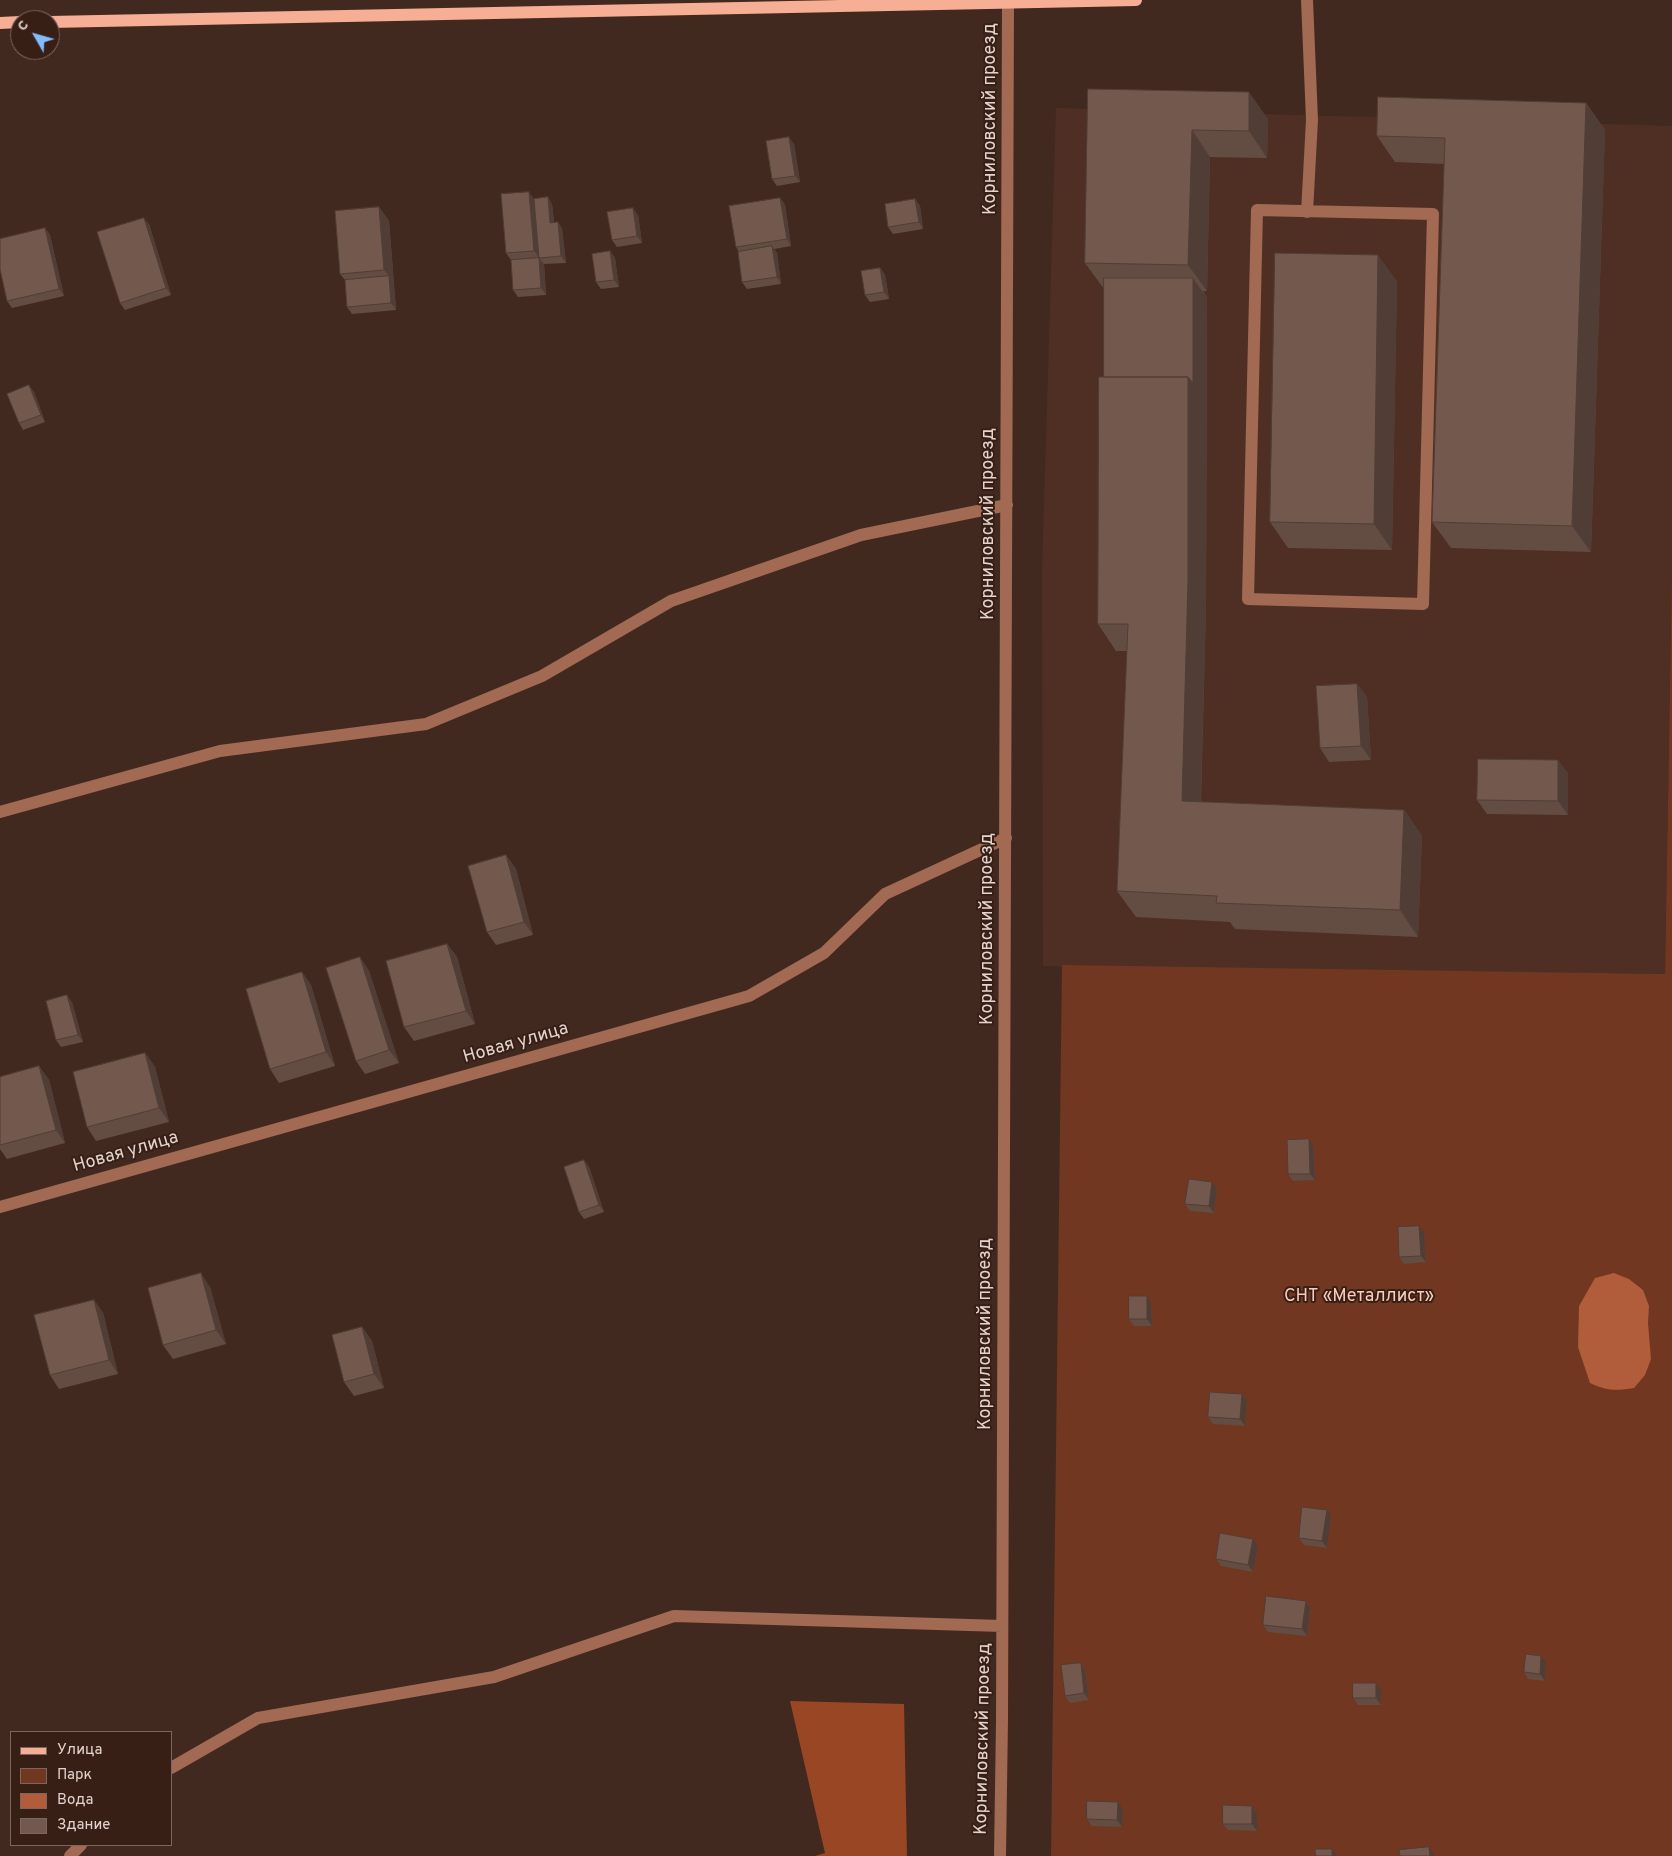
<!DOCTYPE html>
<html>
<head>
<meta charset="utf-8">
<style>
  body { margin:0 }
  #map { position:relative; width:1672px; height:1856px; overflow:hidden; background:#422920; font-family:Overpass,sans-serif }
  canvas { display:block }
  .legend { position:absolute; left:10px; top:1731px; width:162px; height:115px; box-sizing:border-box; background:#371f16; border:1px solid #7c675f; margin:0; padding:6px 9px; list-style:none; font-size:15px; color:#e3d3cd }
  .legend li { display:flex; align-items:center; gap:10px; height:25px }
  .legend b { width:25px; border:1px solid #7c675f }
  .north { position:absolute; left:10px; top:10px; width:50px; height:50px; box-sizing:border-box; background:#371f16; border:1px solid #7c675f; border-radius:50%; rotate:308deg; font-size:14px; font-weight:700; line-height:20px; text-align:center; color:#e3d3cd }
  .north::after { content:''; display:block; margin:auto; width:18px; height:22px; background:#83bcfb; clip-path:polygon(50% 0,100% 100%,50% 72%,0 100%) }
</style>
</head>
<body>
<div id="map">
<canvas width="1672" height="1856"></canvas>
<ul class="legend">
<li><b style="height:6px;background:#f6af94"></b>Улица</li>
<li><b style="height:14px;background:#723720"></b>Парк</li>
<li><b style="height:14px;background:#b15c3a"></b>Вода</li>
<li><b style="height:14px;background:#73584d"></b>Здание</li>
</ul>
<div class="north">С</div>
</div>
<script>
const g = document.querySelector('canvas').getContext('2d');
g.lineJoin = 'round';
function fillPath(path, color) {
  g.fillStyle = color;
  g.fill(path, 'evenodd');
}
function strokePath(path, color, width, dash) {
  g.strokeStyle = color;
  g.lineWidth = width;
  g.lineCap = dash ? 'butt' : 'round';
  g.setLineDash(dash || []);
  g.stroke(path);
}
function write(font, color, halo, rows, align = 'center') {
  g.font = font + ' Overpass,sans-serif';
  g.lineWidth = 4;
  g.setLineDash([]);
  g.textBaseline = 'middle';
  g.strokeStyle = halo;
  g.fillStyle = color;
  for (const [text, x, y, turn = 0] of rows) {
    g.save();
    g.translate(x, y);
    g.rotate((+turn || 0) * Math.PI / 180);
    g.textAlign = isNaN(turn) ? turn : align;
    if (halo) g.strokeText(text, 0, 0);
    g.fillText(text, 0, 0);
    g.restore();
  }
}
fillPath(new Path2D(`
  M1056,108L1672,126V568L1665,974L1043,966L1042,572Z`), '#4f2f23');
fillPath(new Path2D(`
  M1672,568V1856H1051L1062,965L1665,974Z`), '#723720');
fillPath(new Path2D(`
  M790,1701L904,1704L907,1856H815L825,1853Z`), '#994624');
fillPath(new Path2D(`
  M1614,1273L1629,1279L1643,1290L1649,1306L1648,1323L1651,1359L1645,1375L1634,1388C1616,1391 1607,1391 1590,1383L1578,1347L1579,1306L1595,1278Z`), '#b15c3a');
strokePath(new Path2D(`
  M1307,0L1312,120L1307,212
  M1257,210L1433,214L1423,604L1248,599Z
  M0,812L220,751L426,724L542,676L671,601L861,535L1007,505
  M0,1207L749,996L824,953L885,894L1006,838
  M171,1768L258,1718L494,1677L674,1616L1002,1626
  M70,1856L81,1845
  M1000,1856L1002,1720L1008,3`), '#a26953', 12);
strokePath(new Path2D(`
  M50,22L1136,0
  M0,23L20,22`), '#f6af94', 12);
fillPath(new Path2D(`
  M1088,89L1268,119L1267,158L1210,157L1207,291H1203L1207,298L1206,606L1201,802L1404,810L1422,836L1418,937L1235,929L1230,922L1136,917L1117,891L1127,651H1116L1098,624L1104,377V289L1085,263Z
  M1586,103L1605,130L1591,552L1451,548L1432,522L1444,164L1395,162L1377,136Z
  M794,144L800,182L777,186L772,179Z
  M780,198L785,205L791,246L774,249L777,253L781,284L747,289L742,282L739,252L736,247Z
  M534,199L552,204L554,222H558L562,229L566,263L544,264L546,295L518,297L513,290L511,260L506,253Z
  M915,199L920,206L923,229L893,234L888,227Z
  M379,207L389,221L396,310L352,314L347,307L345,280L340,274Z
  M638,215L642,243L617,247L612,240Z
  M149,224L171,295L125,310L120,303Z
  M45,228L50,235L64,296L12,308L7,301Z
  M610,251L615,258L619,287L601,289L596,282Z
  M880,268L885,275L889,299L870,302L865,295Z
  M1397,281L1392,550L1288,548L1270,522Z
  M34,392L45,422L23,430L19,423Z
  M1357,684L1367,697L1371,760L1329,762L1320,748Z
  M1568,773V815L1487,814L1477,800Z
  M506,855L516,869L533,935L496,945L487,932Z
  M447,944L457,957L475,1024L414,1041L404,1027Z
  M360,957L369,971L399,1063L365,1074L356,1061Z
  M302,972L311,985L335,1066L279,1083L270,1069Z
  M72,1002L83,1042L61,1047L56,1040Z
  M145,1053L155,1067L169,1122L96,1141L87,1127Z
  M39,1066L49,1080L65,1143L7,1159L0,1149V1145Z
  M1313,1146L1315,1180L1293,1181L1288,1174Z
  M584,1160L589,1167L604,1212L584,1219L579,1212Z
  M1217,1189L1214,1213L1190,1211L1185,1204Z
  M1424,1233L1426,1262L1404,1264L1399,1257Z
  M210,1287L226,1344L173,1359L163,1345Z
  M94,1300L103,1313L118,1374L59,1389L50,1375Z
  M1151,1303L1152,1326H1134L1129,1319Z
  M362,1327L372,1341L384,1388L354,1396L344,1382Z
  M1247,1401L1245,1426L1213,1424L1208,1417Z
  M1331,1516L1327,1548L1304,1545L1299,1538Z
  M1258,1546L1253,1572L1221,1566L1216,1559Z
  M1306,1601L1310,1608L1307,1636L1268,1632L1263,1625Z
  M1081,1663L1085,1670L1089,1700L1070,1703L1065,1696Z
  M1546,1663L1545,1681L1528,1679L1524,1672Z
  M1381,1690V1705H1358L1353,1698Z
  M1252,1806L1257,1813V1831L1228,1830L1223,1824Z
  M1123,1809L1122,1827L1092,1826L1087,1819Z`), '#634c42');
fillPath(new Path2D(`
  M1249,92L1268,119L1267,158L1249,131Z
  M1586,103L1605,130L1591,552L1572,526Z
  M1192,130L1210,157L1207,291L1188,265Z
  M789,137L794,144L800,182L795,176Z
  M529,192L539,206V258L534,251Z
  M548,197L552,204L555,230L550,223Z
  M780,198L785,205L791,246L787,239Z
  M915,199L920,206L923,229L919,222Z
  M379,207L389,221L396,310L391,303L389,276L384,270Z
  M633,208L638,215L642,243L637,236Z
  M144,218L149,224L171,295L166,288Z
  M558,222L562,229L566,263L561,256Z
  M45,228L50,235L64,296L59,289Z
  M772,246L777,253L781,284L777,277Z
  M610,251L615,258L619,287L614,280Z
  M1378,255L1397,281L1392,550L1374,524Z
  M539,258L544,264L546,295L541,288Z
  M880,268L885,275L889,299L884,292Z
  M1193,278L1207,298L1206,606L1200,828L1182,801L1188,377Z
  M29,385L34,392L45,422L41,415Z
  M1357,684L1367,697L1371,760L1361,746Z
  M1558,760L1568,773V815L1558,801Z
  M1404,810L1422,836L1418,937L1400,910Z
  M506,855L516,869L533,935L524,922Z
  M447,944L457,957L475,1024L466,1011Z
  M360,957L369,971L399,1063L389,1050Z
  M302,972L311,985L335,1066L326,1052Z
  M67,995L72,1002L83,1042L78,1035Z
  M145,1053L155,1067L169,1122L159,1108Z
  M39,1066L49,1080L65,1143L56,1130Z
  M1309,1139L1313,1146L1315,1180L1310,1174Z
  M584,1160L589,1167L604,1212L599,1205Z
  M1212,1182L1217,1189L1214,1213L1209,1206Z
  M1419,1226L1424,1233L1426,1262L1421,1256Z
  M201,1273L210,1287L226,1344L216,1330Z
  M1147,1296L1151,1303L1152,1326L1147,1319Z
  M94,1300L103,1313L118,1374L109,1360Z
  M362,1327L372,1341L384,1388L374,1374Z
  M1242,1394L1247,1401L1245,1426L1240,1419Z
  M1327,1510L1331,1516L1327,1548L1322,1541Z
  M1253,1539L1258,1546L1253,1572L1248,1565Z
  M1306,1601L1310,1608L1307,1636L1302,1629Z
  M1541,1656L1546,1663L1545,1681L1540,1674Z
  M1081,1663L1085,1670L1089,1700L1084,1693Z
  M1376,1683L1381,1690V1705L1376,1698Z
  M1118,1802L1123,1809L1122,1827L1117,1820Z
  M1252,1806L1257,1813V1831L1252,1824Z
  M1429,1847L1434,1854V1856H1430Z
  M1332,1849L1337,1856H1332Z`), '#503e36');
const building = new Path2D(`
  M1088,89L1249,92V131L1192,130L1188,265L1085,263Z
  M1378,97L1586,103L1572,526L1432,522L1445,138L1377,136Z
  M789,137L795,176L772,179L766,141Z
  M529,192L534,251L506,253L501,194Z
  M548,197L550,223L558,222L561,256L539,258L534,199Z
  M780,198L787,239L736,247L729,206Z
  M915,199L919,222L888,227L885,204Z
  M379,207L384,270L340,274L335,211Z
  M633,208L637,236L612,240L607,212Z
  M144,218L166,288L120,303L97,232Z
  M45,228L59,289L7,301L0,269V239Z
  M772,246L777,277L742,282L738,252Z
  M610,251L614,280L596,282L592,254Z
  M1275,253L1378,255L1374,524L1270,522Z
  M539,258L541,288L513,290L511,260Z
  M880,268L884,292L865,295L861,271Z
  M389,276L391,303L347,307L345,280Z
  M1104,278H1193V383L1188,377H1104Z
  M1099,377H1188V580L1182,801L1404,810L1400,910L1216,903L1217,896L1117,891L1128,624H1098Z
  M29,385L41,415L19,423L7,394Z
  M1357,684L1361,746L1320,748L1316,686Z
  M1478,759L1558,760V801L1477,800Z
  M506,855L524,922L487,932L468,866Z
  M447,944L466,1011L404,1027L386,961Z
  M360,957L389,1050L356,1061L326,968Z
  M302,972L326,1052L270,1069L246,989Z
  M67,995L78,1035L56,1040L46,1001Z
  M145,1053L159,1108L87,1127L73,1072Z
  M39,1066L56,1130L0,1145V1077Z
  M1309,1139L1310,1174H1288L1287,1140Z
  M584,1160L599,1205L579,1212L564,1167Z
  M1189,1179L1212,1182L1209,1206L1185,1204Z
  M1419,1226L1421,1256L1399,1257L1398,1227Z
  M201,1273L216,1330L163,1345L148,1288Z
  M1129,1296H1147V1319H1129Z
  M94,1300L109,1360L50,1375L34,1315Z
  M362,1327L374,1374L344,1382L332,1335Z
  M1210,1392L1242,1394L1240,1419L1208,1417Z
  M1302,1507L1327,1510L1322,1541L1299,1538Z
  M1220,1533L1253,1539L1248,1565L1216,1559Z
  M1266,1596L1306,1601L1302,1629L1263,1625Z
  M1526,1654L1541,1656L1540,1674L1524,1672Z
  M1081,1663L1084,1693L1065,1696L1061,1665Z
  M1353,1683H1376V1698H1353Z
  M1087,1801L1118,1802L1117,1820L1087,1819Z
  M1223,1805L1252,1806V1824H1223Z
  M1429,1847L1430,1856H1400L1399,1850Z
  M1315,1849H1332V1856H1316Z`);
fillPath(building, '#73584d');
strokePath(building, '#503e36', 1);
write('18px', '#e3d3cd', '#371f16', [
  ["Корниловский проезд",991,119,-90],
  ["Корниловский проезд",989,524,-90],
  ["Корниловский проезд",988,929,-90],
  ["Новая улица",516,1044,-16],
  ["Новая улица",126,1153,-16],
  ["Корниловский проезд",986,1334,-90],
  ["Корниловский проезд",984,1739,-89]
]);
write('18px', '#fcccba', '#371f16', [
  ["СНТ «Металлист»",1359,1297]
]);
</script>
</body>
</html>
